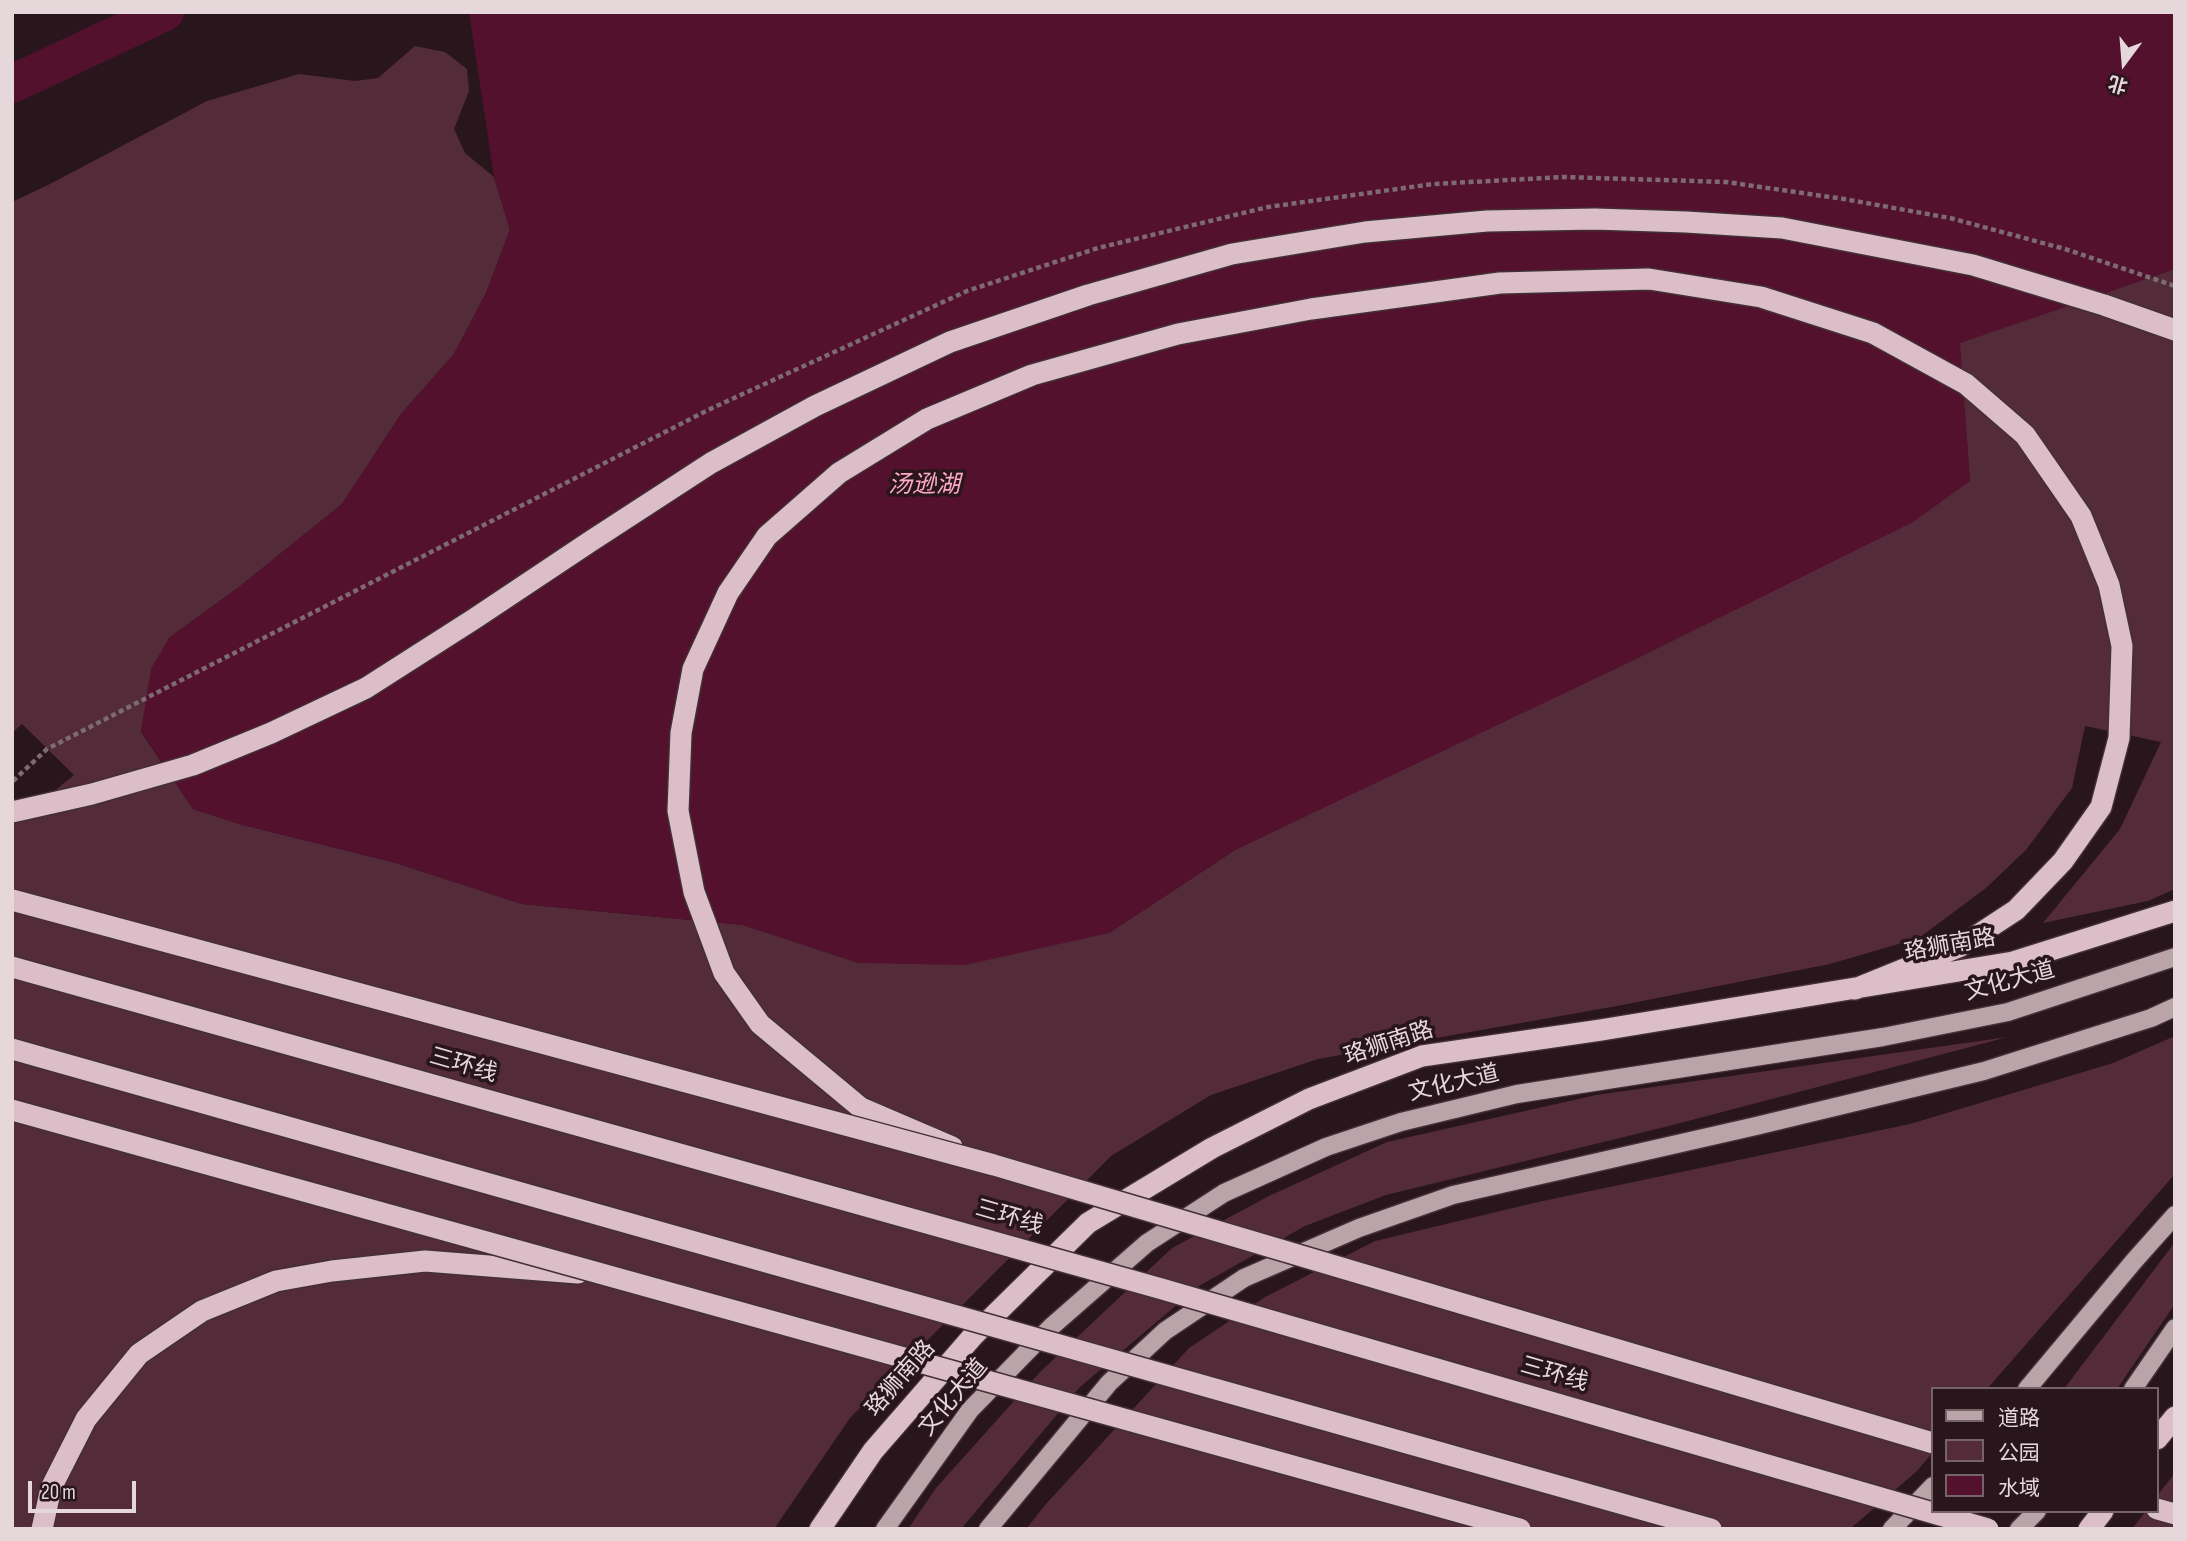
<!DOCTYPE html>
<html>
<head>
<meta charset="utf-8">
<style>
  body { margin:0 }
  #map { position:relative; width:2187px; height:1541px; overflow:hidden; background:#29151c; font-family:"Sofia Sans Condensed","Noto Sans SC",sans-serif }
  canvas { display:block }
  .frame { position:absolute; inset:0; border:14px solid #e6d7db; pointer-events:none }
  .legend { position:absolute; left:1931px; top:1387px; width:228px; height:126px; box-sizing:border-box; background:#29151c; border:2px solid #756368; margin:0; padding:9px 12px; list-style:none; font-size:21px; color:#e6d7db }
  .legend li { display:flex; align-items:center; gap:14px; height:35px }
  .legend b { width:35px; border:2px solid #756368 }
  .north { position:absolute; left:2089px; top:28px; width:70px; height:70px; -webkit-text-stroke:5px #29151c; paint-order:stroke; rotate:196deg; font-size:19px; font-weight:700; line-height:28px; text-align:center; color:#e6d7db }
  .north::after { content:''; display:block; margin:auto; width:24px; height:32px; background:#e6d7db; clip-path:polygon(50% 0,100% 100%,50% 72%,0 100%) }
  .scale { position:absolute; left:28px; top:1481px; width:108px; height:32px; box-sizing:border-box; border:4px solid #e6d7db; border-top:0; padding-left:9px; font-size:21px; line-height:24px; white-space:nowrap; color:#e6d7db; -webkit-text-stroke:5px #29151c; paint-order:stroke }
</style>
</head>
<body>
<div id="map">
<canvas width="2187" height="1541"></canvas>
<div class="frame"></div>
<ul class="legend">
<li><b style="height:9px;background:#bba3aa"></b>道路</li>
<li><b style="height:19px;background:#532b39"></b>公园</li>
<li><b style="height:19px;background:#53112e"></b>水域</li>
</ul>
<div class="north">北</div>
<div class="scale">20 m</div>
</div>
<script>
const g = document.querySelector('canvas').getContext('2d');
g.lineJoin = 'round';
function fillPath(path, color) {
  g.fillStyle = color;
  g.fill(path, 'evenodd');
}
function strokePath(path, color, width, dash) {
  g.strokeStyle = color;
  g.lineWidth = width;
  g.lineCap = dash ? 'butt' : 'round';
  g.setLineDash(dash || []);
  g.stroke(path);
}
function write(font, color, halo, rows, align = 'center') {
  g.font = font + ' "Sofia Sans Condensed","Noto Sans SC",sans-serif';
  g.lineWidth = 7;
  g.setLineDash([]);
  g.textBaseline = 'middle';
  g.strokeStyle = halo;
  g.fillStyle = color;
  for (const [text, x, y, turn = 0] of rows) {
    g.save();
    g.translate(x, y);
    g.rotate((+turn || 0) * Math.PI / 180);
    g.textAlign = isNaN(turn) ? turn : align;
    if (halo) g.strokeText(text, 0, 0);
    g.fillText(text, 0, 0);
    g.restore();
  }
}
fillPath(new Path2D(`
  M415,46L445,52L467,69L469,91L454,129L465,153L494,177L510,230L486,293L454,354L401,414L342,504L239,587L169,638L141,732L193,809L243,825L396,863L522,904L743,925L859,963L1109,933L1235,850L1406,767L1970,481L1959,343L2175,269V889L2148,901L2043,923L2120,829L2161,742L2085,726L2072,788L2026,850L1986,888L1919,938L1830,964L1617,1006L1318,1059L1211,1095L1111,1156L850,1418L774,1529H12V825L74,775L22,724L12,733V202L48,185L207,101L299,74L355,81L378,78Z
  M2175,1036V1174L1987,1389H1933V1452L1917,1471L1850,1529H1026L1046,1504L1189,1348L1265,1297L1375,1241L1538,1202L1910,1124L2113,1063Z
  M2008,1037L1669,1126L1386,1195L1305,1226L1199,1286L1080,1387L961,1529H908L936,1488L1040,1372L1172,1248L1269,1196L1387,1142L1596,1095Z
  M2175,1242V1304L2117,1389H2064Z
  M2175,1473V1529H2132L2146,1511H2157V1496Z`), '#532b39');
fillPath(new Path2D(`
  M469,12H2175V269L1960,343L1970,481L1913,522L1630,662L1235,850L1109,933L965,965L859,963L743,925L522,904L396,863L243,825L193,809L141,731L151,669L169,638L239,587L342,504L401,414L454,354L486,293L510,230L494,177Z`), '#53112e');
strokePath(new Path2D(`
  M12,84L165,12`), '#53112e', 38);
const primary = new Path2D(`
  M2027,1389L2134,1261L2175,1215
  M2133,1389L2175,1328
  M885,1529L970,1410L1051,1327L1147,1243L1224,1193L1326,1147L1401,1122L1517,1094L1883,1037L2008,1012L2175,957
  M988,1529L1109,1383L1165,1331L1244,1278L1359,1228L1453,1195L1756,1126L1984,1071L2151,1018L2175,1007
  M1892,1529L1933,1486
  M2019,1529L2037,1511`);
const highway = new Path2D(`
  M12,812L92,794L193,765L271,733L366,688L474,619L591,541L711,463L815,406L950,342L1088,295L1232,254L1365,232L1487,221L1595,219L1686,222L1782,228L1973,265L2104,305L2175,330
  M952,1147L861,1108L760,1024L724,973L694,892L678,811L681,733L693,669L728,593L767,536L839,473L927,419L1032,375L1178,334L1311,309L1500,283L1649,279L1761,297L1873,333L1966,384L2025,435L2081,516L2109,585L2122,646L2119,738L2101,807L2063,861L2016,910L1961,946L1855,989
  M2157,1439L2175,1417
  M2157,1509L2175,1514
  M42,1529L51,1488L86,1419L139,1354L202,1311L276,1281L332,1271L425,1261L578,1273
  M820,1529L873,1451L973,1336L1088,1223L1212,1148L1309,1099L1422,1056L1601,1030L2013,962L2175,911
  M2089,1529L2103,1511`);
strokePath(primary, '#433037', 21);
strokePath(highway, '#433037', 24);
strokePath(new Path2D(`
  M13,781L47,749L708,410L967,291L1098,248L1268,207L1433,184L1564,177L1726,182L1844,199L1950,218L2065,249L2175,286`), '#7d6b71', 4.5, [5, 3.5]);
strokePath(primary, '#bba3aa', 18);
strokePath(highway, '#dbbec7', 21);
const highwayBridge = new Path2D(`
  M12,900L994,1165L1933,1443
  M12,967L1162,1289L1988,1529
  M12,1049L1711,1529
  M12,1110L1520,1529`);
strokePath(highwayBridge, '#433037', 24, []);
strokePath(highwayBridge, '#dbbec7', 21);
write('23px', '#e6d7db', '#29151c', [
  ["珞狮南路",1950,946,-10],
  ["文化大道",2010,982,-15],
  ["珞狮南路",1389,1044,-18],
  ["三环线",463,1066,16],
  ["文化大道",1454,1084,-13],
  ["三环线",1009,1218,16],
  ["三环线",1554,1375,16],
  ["珞狮南路",901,1379,-49],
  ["文化大道",954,1398,-50]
]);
write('italic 24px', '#ffaac6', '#29151c', [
  ["汤逊湖",924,486]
]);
</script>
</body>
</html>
